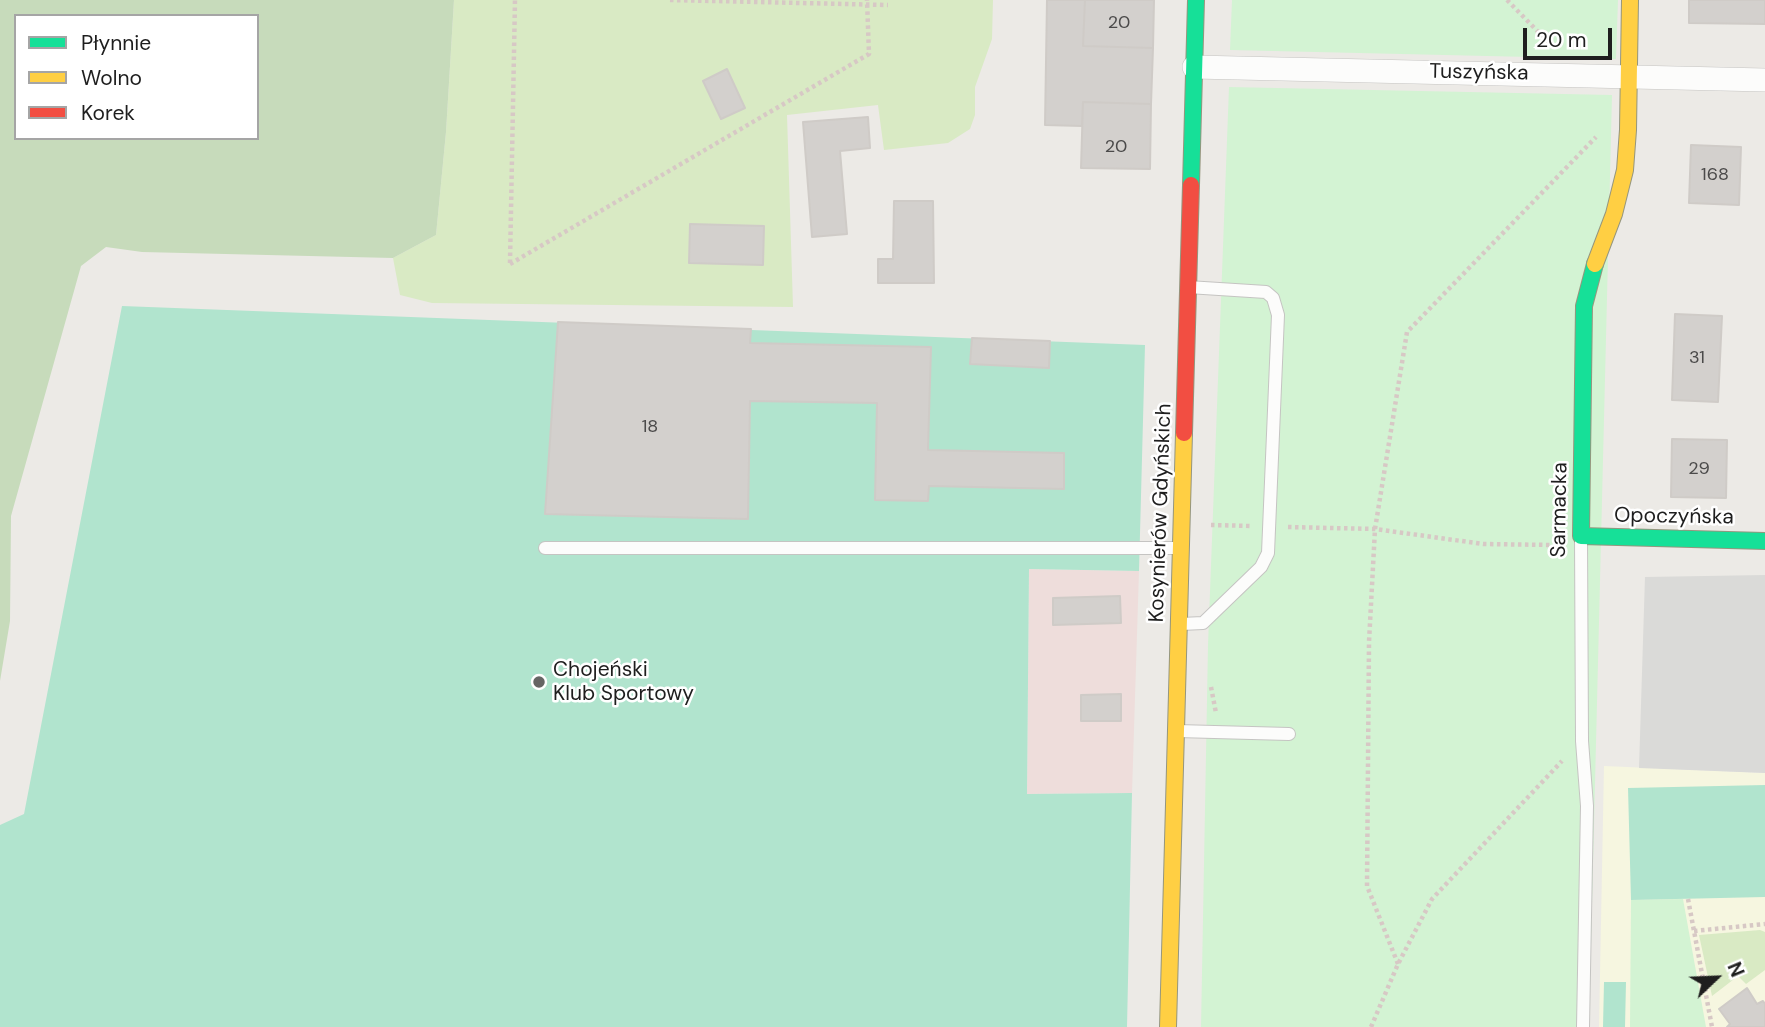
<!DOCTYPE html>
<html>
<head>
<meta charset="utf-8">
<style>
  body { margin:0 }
  #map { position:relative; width:1765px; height:1027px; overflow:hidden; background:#eceae6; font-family:"DM Sans",sans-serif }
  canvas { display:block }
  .legend { position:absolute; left:14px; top:14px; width:245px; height:126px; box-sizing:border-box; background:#fff; border:2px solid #a5a5a5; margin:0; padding:9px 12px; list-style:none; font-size:21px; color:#1e1e1e }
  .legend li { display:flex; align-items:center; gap:14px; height:35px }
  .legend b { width:35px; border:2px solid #a5a5a5 }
  .north { position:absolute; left:1681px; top:943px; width:70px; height:70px; -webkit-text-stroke:5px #fff; paint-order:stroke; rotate:67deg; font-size:19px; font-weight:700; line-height:28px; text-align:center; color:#1e1e1e }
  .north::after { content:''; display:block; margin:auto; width:24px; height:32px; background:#1e1e1e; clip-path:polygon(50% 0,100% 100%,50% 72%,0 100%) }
  .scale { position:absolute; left:1523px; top:28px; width:89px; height:32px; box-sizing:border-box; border:4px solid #1e1e1e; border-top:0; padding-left:9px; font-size:21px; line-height:24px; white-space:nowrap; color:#1e1e1e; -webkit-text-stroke:5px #fff; paint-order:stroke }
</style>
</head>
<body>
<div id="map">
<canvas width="1765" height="1027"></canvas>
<ul class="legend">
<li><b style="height:9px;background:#16e098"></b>Płynnie</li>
<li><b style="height:9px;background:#ffcf43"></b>Wolno</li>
<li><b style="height:9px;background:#f24e42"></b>Korek</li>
</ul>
<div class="north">N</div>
<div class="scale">20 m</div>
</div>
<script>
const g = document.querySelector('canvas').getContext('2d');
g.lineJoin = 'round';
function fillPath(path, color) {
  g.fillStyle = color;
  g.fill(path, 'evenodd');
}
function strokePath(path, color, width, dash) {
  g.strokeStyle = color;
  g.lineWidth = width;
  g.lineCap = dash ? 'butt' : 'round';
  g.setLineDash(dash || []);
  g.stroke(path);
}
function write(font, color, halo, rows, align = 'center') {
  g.font = font + ' "DM Sans",sans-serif';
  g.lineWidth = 5;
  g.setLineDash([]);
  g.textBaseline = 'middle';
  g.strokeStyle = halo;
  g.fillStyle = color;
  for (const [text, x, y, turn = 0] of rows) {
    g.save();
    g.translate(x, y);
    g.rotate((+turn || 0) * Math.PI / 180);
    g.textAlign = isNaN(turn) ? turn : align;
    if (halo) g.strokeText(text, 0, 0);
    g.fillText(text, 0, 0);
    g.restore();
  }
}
fillPath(new Path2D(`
  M1029,569L1139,571L1132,793L1027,794Z`), '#eedddb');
fillPath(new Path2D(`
  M1604,766L1765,773V1027H1599Z`), '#f6f6e0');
fillPath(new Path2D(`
  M1765,575V773L1639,768L1645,577Z`), '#dadad8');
fillPath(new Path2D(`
  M454,0H993L992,39L975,87V115L970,129L948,143L884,150L878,105L787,115L793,307L432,303L400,295L393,258L436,235L446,132Z
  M1760,930L1765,932V970L1746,984L1738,976L1712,996L1699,935Z`), '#d9eac4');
fillPath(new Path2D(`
  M0,0H454L446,132L436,235L393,258L142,252L106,247L81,266L11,516L10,621L0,681ZM16,16H257V138H16Z`), '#c7dbbb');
fillPath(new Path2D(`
  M1232,0H1618L1616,59L1230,50Z
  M1229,87L1612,95L1589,1027H1201L1208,645Z
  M1683,899L1706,1027H1630L1631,900Z`), '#d3f3d3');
fillPath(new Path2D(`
  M122,306L1145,345L1139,571L1029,569L1027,794L1132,793L1127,1027H0V825L24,814Z
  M1765,785V897L1631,900L1628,788Z
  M1604,982H1626L1625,1027H1603Z`), '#b1e4ce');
const building = new Path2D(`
  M1047,0H1085L1083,46L1153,48L1151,104L1083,102L1082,126L1045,125Z
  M1085,0H1154L1153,48L1083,46Z
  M1689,0H1765V24L1689,23Z
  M727,69L745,108L721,119L703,81Z
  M1083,102L1151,104L1150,169L1081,168Z
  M868,117L870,148L840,151L847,234L812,237L803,122Z
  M1691,145L1741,147L1739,205L1689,203Z
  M894,201H933L934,283H878V259H893Z
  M690,224L764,226L763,265L689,263Z
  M1675,314L1722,316L1718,402L1672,400Z
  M558,322L751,329L750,343L931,347L928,450L1064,453V489L929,486L928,501L875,500L877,403L750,401L748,519L545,514Z
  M972,338L1050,341L1049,368L970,364Z
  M1672,439L1727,440L1726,498L1671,497Z
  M1120,596L1121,623L1053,625V598Z
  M1121,694V721H1081V695Z
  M1747,988L1757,1004L1763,1001L1765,1004V1027H1727L1730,1024L1719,1009Z`);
fillPath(building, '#d3d0cd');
strokePath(building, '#cfcbc7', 2);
const lane = new Path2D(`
  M1581,538L1582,741L1587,806L1583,1027
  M545,548H1181
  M1181,624L1203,623L1261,567L1268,553L1278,315L1273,298L1266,292L1188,287
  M1177,731L1289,734`);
const street = new Path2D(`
  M1194,67L1765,80`);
const fast = new Path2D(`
  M1191,185L1196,0
  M1595,264L1584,306L1581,536L1765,541`);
const slow = new Path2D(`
  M1595,264L1614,214L1625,170L1628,130L1630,0
  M1168,1027L1184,433`);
const jam = new Path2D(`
  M1184,433L1191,185`);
strokePath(lane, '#c5c4c2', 14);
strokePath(street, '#c5c4c2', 24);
strokePath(fast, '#95967e', 18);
strokePath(slow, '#95967e', 18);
strokePath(jam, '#95967e', 18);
strokePath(new Path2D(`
  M670,0L888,5
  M1507,0L1555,49
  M510,263L515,0
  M510,264L869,54L867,0
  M1211,525L1251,526
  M1288,527L1375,529L1483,544L1554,545
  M1211,687L1216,713
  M1688,899L1712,1027
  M1694,931L1765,924
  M1398,964L1367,886L1369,642L1375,529L1407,332L1596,137
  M1371,1027L1398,964L1432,899L1562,761`), '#d7c8c5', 4.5, [3.5, 3.5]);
strokePath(lane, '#fcfcfb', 12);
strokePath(street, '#fcfcfb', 23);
strokePath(fast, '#16e098', 16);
strokePath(slow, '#ffcf43', 16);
strokePath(jam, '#f24e42', 16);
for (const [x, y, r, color] of [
  [539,682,7,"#666564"]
]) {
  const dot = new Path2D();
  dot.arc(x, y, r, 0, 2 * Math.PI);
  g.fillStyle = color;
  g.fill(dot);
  strokePath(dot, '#fff', 2.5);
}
write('18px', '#4b4a4a', null, [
  ["20",1119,23],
  ["20",1116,147],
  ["168",1715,175],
  ["31",1697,358],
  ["18",650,427],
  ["29",1699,469]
]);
write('21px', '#1e1e1e', '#fff', [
  ["Tuszyńska",1479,73,1],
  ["Sarmacka",1560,510,-89],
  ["Kosynierów Gdyńskich",1161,513,-88],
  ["Opoczyńska",1674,517,1]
]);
write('21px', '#1e1e1e', '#fff', [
  ["Chojeński",553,670],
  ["Klub Sportowy",553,694]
], 'left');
</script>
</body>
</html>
